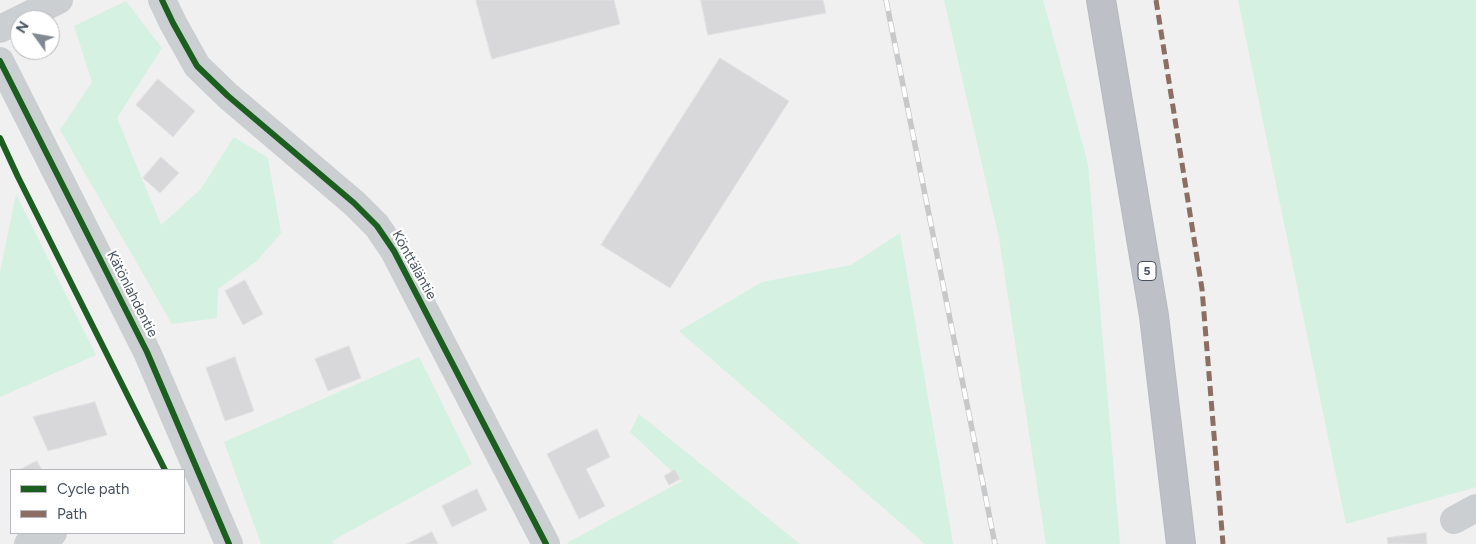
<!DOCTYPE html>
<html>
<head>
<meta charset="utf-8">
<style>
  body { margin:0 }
  #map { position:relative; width:1476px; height:544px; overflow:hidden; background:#f1f0f0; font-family:Figtree,sans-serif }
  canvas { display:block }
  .legend { position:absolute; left:10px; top:469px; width:175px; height:65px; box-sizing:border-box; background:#fff; border:1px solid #b5b9bf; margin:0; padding:6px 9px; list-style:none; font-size:15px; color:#47515e }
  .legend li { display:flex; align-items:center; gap:10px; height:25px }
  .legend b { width:25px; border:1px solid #b5b9bf }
  .north { position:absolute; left:10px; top:10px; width:50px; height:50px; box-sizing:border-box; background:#fff; border:1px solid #b5b9bf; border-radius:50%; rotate:302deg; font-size:14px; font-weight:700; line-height:20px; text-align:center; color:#47515e }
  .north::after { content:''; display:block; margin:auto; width:18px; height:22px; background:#828991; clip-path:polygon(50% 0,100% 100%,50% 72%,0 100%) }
</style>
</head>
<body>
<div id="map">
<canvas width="1476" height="544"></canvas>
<ul class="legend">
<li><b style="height:6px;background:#1b5e20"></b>Cycle path</li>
<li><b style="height:6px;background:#8d6e63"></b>Path</li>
</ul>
<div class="north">N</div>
</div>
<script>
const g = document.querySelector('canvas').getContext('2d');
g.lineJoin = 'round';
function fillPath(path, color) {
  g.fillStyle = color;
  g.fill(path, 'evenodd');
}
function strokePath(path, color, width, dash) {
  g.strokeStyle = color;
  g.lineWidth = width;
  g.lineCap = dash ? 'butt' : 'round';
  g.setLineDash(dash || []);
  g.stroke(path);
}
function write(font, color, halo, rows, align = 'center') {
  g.font = font + ' Figtree,sans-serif';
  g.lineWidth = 4.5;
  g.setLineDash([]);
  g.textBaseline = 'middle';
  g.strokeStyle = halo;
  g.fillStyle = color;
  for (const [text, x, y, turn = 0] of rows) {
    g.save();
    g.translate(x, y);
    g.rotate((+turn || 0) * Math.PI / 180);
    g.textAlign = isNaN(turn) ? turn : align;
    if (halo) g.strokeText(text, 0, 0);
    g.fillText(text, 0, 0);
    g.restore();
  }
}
fillPath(new Path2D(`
  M944,0H1043L1088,164L1120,544H1046L999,238Z
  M1238,0H1476V487L1346,524Z
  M126,1L162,48L117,118L161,225L200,190L234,137L268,158L281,233L257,261L218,289L217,318L172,324L60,130L92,82L74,26Z
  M16,194L96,355L0,397V272Z
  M900,233L953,544H925L679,331L762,282L851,265Z
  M419,357L472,464L332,541L333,544H261L224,442Z
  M639,414L800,544H567V543L682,481L630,432Z`), '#d4f1e1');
const building = new Path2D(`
  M476,0H614L620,24L492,59Z
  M701,0H823L826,13L708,35Z
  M720,58L789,101L670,288L601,245Z
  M158,79L195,111L173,137L136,105Z
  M161,157L179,173L160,193L143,178Z
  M245,280L263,314L243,325L225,291Z
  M349,346L361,378L328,391L315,359Z
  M235,357L254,411L225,421L206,368Z
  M95,402L107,435L48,451L33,417Z
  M597,429L610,457L586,469L605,506L579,519L547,454Z
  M37,461L42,470H19Z
  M675,470L680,479L669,485L664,476Z
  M477,489L487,510L452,527L442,506Z
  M432,532L438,544H407Z
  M1426,533L1427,544H1388L1387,538Z`);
fillPath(building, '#d8d8db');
strokePath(building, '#e2e2e3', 1);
const highway = new Path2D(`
  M1101,0L1154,316L1181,544`);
strokePath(highway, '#b5bac0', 30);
strokePath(new Path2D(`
  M162,0L173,23L197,66L228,96L354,203L377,226L394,251L546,544
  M0,29L59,0
  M0,61L147,352L229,544
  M1454,520L1476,508
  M28,544L53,533`), '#cccfd1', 28);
strokePath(highway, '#bdc1c7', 28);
const rail = new Path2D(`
  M886,0L995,544`);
strokePath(rail, '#c6c8ca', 5.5);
strokePath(rail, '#fff', 4, [11]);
strokePath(new Path2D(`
  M1156,0L1202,289L1223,544`), '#8d6e63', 5, [10, 5]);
strokePath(new Path2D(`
  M162,0L173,23L197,66L228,96L354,203L377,226L394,251L546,544
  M0,61L147,352L229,544
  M0,138L18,177L165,470`), '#1b5e20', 6);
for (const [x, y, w] of [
  [1147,271,18]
]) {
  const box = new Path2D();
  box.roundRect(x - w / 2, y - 9.5, w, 19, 4);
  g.fillStyle = '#fff';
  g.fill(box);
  strokePath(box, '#47515e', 1);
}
write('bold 12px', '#47515e', null, [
  ["5",1147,271]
]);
write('14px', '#47515e', '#fff', [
  ["Könttäläntie",414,265,61],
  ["Kätönlahdentie",132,294,63]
]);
</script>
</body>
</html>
